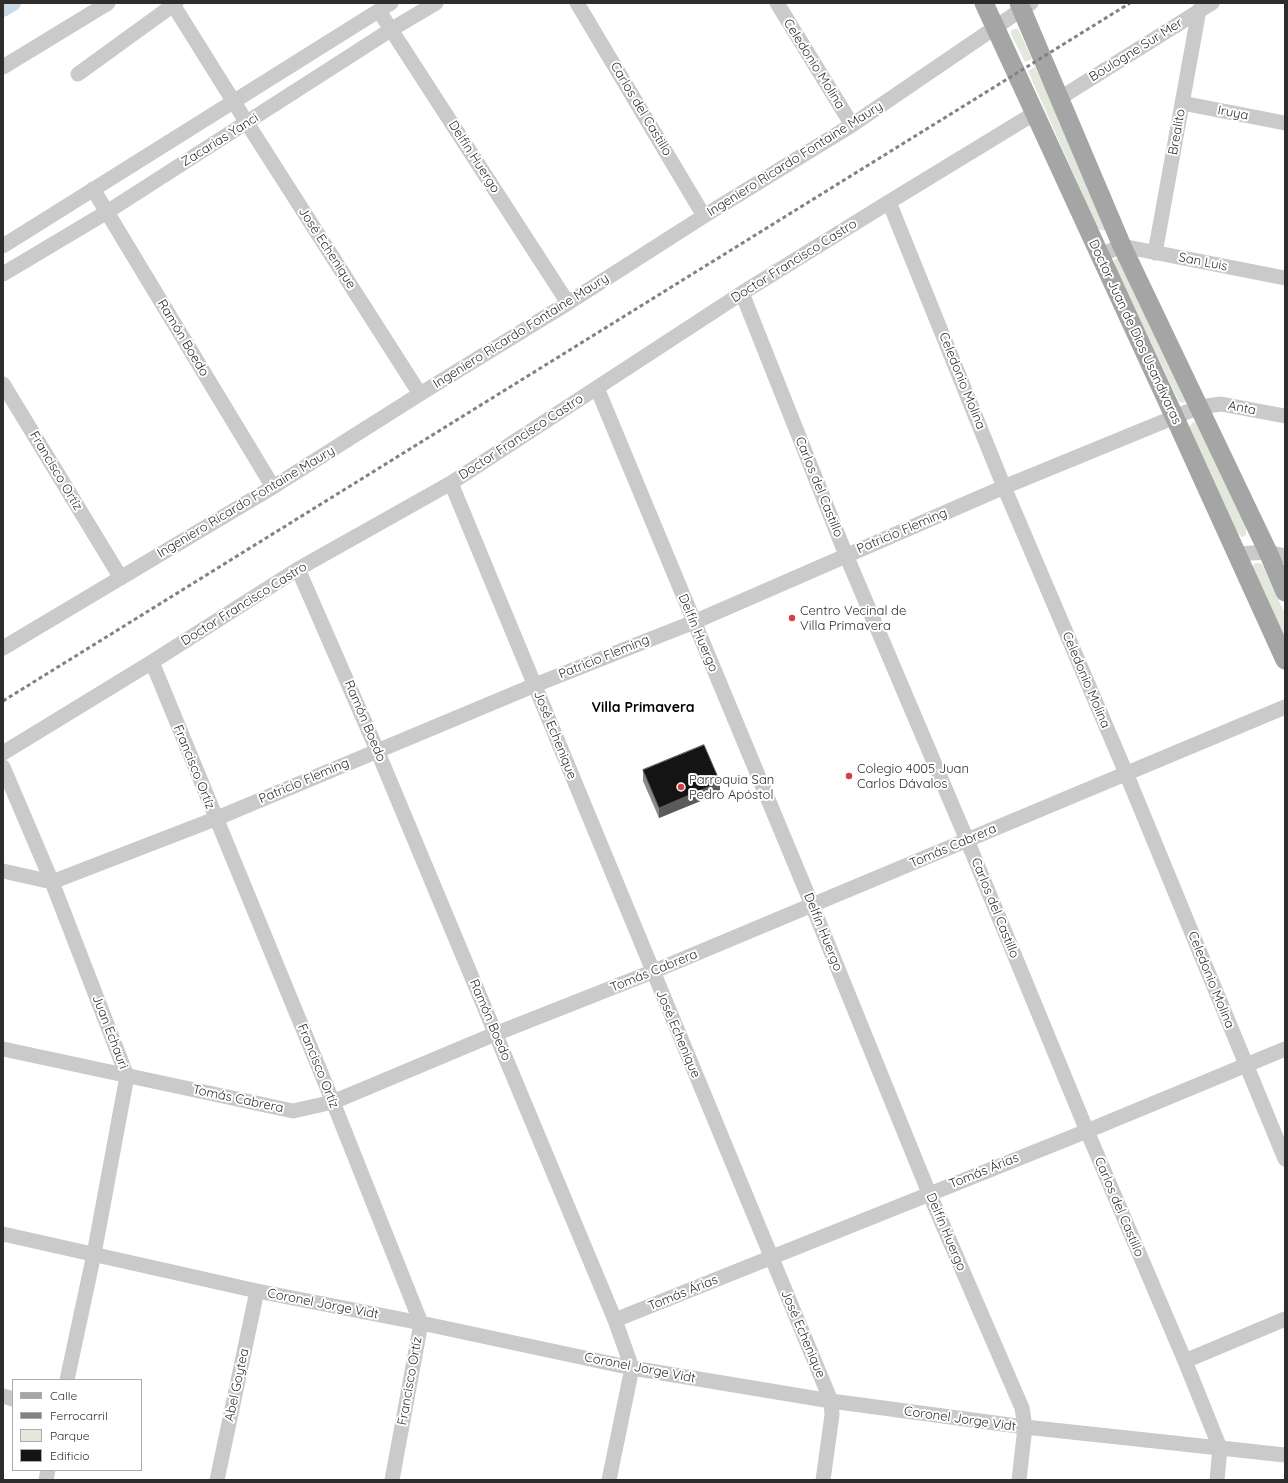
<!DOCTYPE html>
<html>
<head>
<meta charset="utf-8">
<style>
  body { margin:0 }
  #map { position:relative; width:1288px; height:1483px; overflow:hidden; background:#fff; font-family:Quicksand,sans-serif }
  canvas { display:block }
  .frame { position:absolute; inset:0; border:4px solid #2d2d2d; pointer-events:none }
  .legend { position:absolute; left:12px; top:1379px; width:130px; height:92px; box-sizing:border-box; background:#fff; border:1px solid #ababab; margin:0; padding:5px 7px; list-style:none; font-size:12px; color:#2d2d2d }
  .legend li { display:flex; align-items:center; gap:8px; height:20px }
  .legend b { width:20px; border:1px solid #ababab }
</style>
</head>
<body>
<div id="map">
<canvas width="1288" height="1483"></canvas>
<div class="frame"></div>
<ul class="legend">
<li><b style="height:5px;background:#a5a5a5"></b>Calle</li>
<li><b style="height:5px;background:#828282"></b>Ferrocarril</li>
<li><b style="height:11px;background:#e2e9dc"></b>Parque</li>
<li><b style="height:11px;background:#141414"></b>Edificio</li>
</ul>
</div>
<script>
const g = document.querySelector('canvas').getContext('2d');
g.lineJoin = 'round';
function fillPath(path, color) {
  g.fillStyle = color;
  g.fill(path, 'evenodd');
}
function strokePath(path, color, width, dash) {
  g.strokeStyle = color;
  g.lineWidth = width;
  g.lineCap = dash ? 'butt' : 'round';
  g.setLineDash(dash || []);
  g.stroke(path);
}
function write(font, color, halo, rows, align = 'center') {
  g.font = font + ' Quicksand,sans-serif';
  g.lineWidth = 4;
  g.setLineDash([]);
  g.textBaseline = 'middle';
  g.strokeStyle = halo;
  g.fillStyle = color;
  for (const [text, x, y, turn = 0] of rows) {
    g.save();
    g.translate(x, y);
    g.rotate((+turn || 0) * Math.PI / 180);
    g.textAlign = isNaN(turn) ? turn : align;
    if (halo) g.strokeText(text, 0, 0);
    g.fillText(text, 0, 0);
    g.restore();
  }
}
fillPath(new Path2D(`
  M1015,29H1018L1032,59L1025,62L1011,34V30Z
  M1035,67L1105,219L1107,230C1101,231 1099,230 1096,225L1028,71Z
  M1117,258H1120L1186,401L1184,403L1179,402L1115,266L1114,260Z
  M1193,422L1196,423L1246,527V535L1242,537L1237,532L1189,427Z
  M1256,563H1260L1263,566L1285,614V638L1253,568V565Z`), '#e2e9dc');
strokePath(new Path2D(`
  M3,9L13,3`), '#cadae7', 16);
strokePath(new Path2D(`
  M172,3L247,123L420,394
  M577,3L704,216
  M777,3L852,125
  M379,11L568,303
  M3,67L108,3
  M78,74L176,3
  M1060,98L1212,3
  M1182,103L1285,123
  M93,189L273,487
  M889,202L1004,487L1126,773L1285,1159
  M3,246L391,3
  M1155,253L1199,10
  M1100,255L1122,246L1285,278
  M3,274L107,212L392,29L436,3
  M742,293L846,555L967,840L1087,1131L1185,1361L1220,1448L1217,1480
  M3,384L121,578
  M597,388L812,905L929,1193L1022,1408L1025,1427L1019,1480
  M451,483L831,1401L832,1415L823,1480
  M1237,554L1268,552L1285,556
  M298,569L377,750L615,1320L632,1368L609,1480
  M3,648L273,487L420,394L568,303L704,216L852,125L1031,3
  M152,662L333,1102L421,1323L392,1480
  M3,753L152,662L298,569L451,483L742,293L889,202L1035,113
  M3,767L52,882L127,1076L94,1254L67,1380
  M3,871L52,882L215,819L535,685L694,622L1004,487L1199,407L1221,404L1285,416
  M3,1049L293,1111L333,1102L495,1034L652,972L1285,707
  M3,1234L257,1291L421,1323L632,1368L831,1401L1025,1427L1285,1455
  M615,1320L1087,1131L1285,1049
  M1185,1361L1285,1319
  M3,1396L13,1399
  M46,1480L48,1470
  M217,1480L257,1291`), '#cacaca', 15);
strokePath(new Path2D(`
  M984,3L1175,418L1285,660
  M1019,3L1122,246L1268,552L1285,592`), '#a5a5a5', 19);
strokePath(new Path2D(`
  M3,701L1130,3`), '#828282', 3, [4, 3]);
fillPath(new Path2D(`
  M643,770L720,793L659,818L643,781Z`), '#8a8a8a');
fillPath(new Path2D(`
  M720,782V793L659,818V808Z`), '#5a5a5a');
const building = new Path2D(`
  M704,745L720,782L659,808L643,770Z`);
fillPath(building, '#141414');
strokePath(building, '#5a5a5a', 1);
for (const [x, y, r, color] of [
  [792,618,4,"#d24245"],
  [849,776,4,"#d24245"],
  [681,787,4,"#d24245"]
]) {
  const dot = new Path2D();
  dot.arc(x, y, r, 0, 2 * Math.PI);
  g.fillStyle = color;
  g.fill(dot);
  strokePath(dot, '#fff', 1.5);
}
write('13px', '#2d2d2d', '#fff', [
  ["Boulogne Sur Mer",1136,50,-32],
  ["Celedonio Molina",814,64,58],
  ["Carlos del Castillo",641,109,59],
  ["Iruya",1233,113,11],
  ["Brealito",1177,132,-80],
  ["Zacarias Yanci",220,140,-32],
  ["Delfín Huergo",474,157,57],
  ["Ingeniero Ricardo Fontaine Maury",795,159,-32],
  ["José Echenique",327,248,57],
  ["Doctor Francisco Castro",794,261,-32],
  ["San Luis",1203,262,11],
  ["Ingeniero Ricardo Fontaine Maury",521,331,-32],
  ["Doctor Juan de Dios Usandivaras",1135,332,65],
  ["Ramón Boedo",183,338,59],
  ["Celedonio Molina",962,381,68],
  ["Anta",1242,408,11],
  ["Doctor Francisco Castro",521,437,-33],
  ["Francisco Ortíz",56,471,59],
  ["Carlos del Castillo",819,487,68],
  ["Ingeniero Ricardo Fontaine Maury",246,502,-31],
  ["Patricio Fleming",902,531,-23],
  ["Doctor Francisco Castro",244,604,-32],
  ["Delfín Huergo",698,633,67],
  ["Patricio Fleming",604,657,-22],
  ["Celedonio Molina",1086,680,67],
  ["Ramón Boedo",365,721,67],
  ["José Echenique",555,735,68],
  ["Francisco Ortíz",194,767,68],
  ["Patricio Fleming",304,781,-23],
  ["Tomás Cabrera",953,846,-23],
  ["Carlos del Castillo",995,908,68],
  ["Delfín Huergo",823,932,68],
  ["Tomás Cabrera",654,971,-22],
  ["Celedonio Molina",1211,980,68],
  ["Ramón Boedo",490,1020,67],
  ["Juan Echauri",110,1032,69],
  ["José Echenique",678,1034,67],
  ["Francisco Ortíz",318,1066,68],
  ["Tomás Cabrera",238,1099,12],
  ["Tomás Árias",984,1171,-22],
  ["Carlos del Castillo",1119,1207,67],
  ["Delfín Huergo",946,1232,67],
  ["Tomás Árias",683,1293,-22],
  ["Coronel Jorge Vidt",323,1304,11],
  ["José Echenique",803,1334,67],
  ["Coronel Jorge Vidt",640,1368,11],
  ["Francisco Ortíz",410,1381,-80],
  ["Abel Goytea",237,1385,-78],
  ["Coronel Jorge Vidt",960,1419,8]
]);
write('13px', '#2d2d2d', '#fff', [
  ["Centro Vecinal de",800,611],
  ["Villa Primavera",800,626],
  ["Colegio 4005 Juan",857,769],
  ["Carlos Dávalos",857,784],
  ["Parroquia San",689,780],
  ["Pedro Apóstol",689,795]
], 'left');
write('bold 14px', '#000', '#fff', [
  ["Villa Primavera",643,708]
]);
</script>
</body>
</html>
